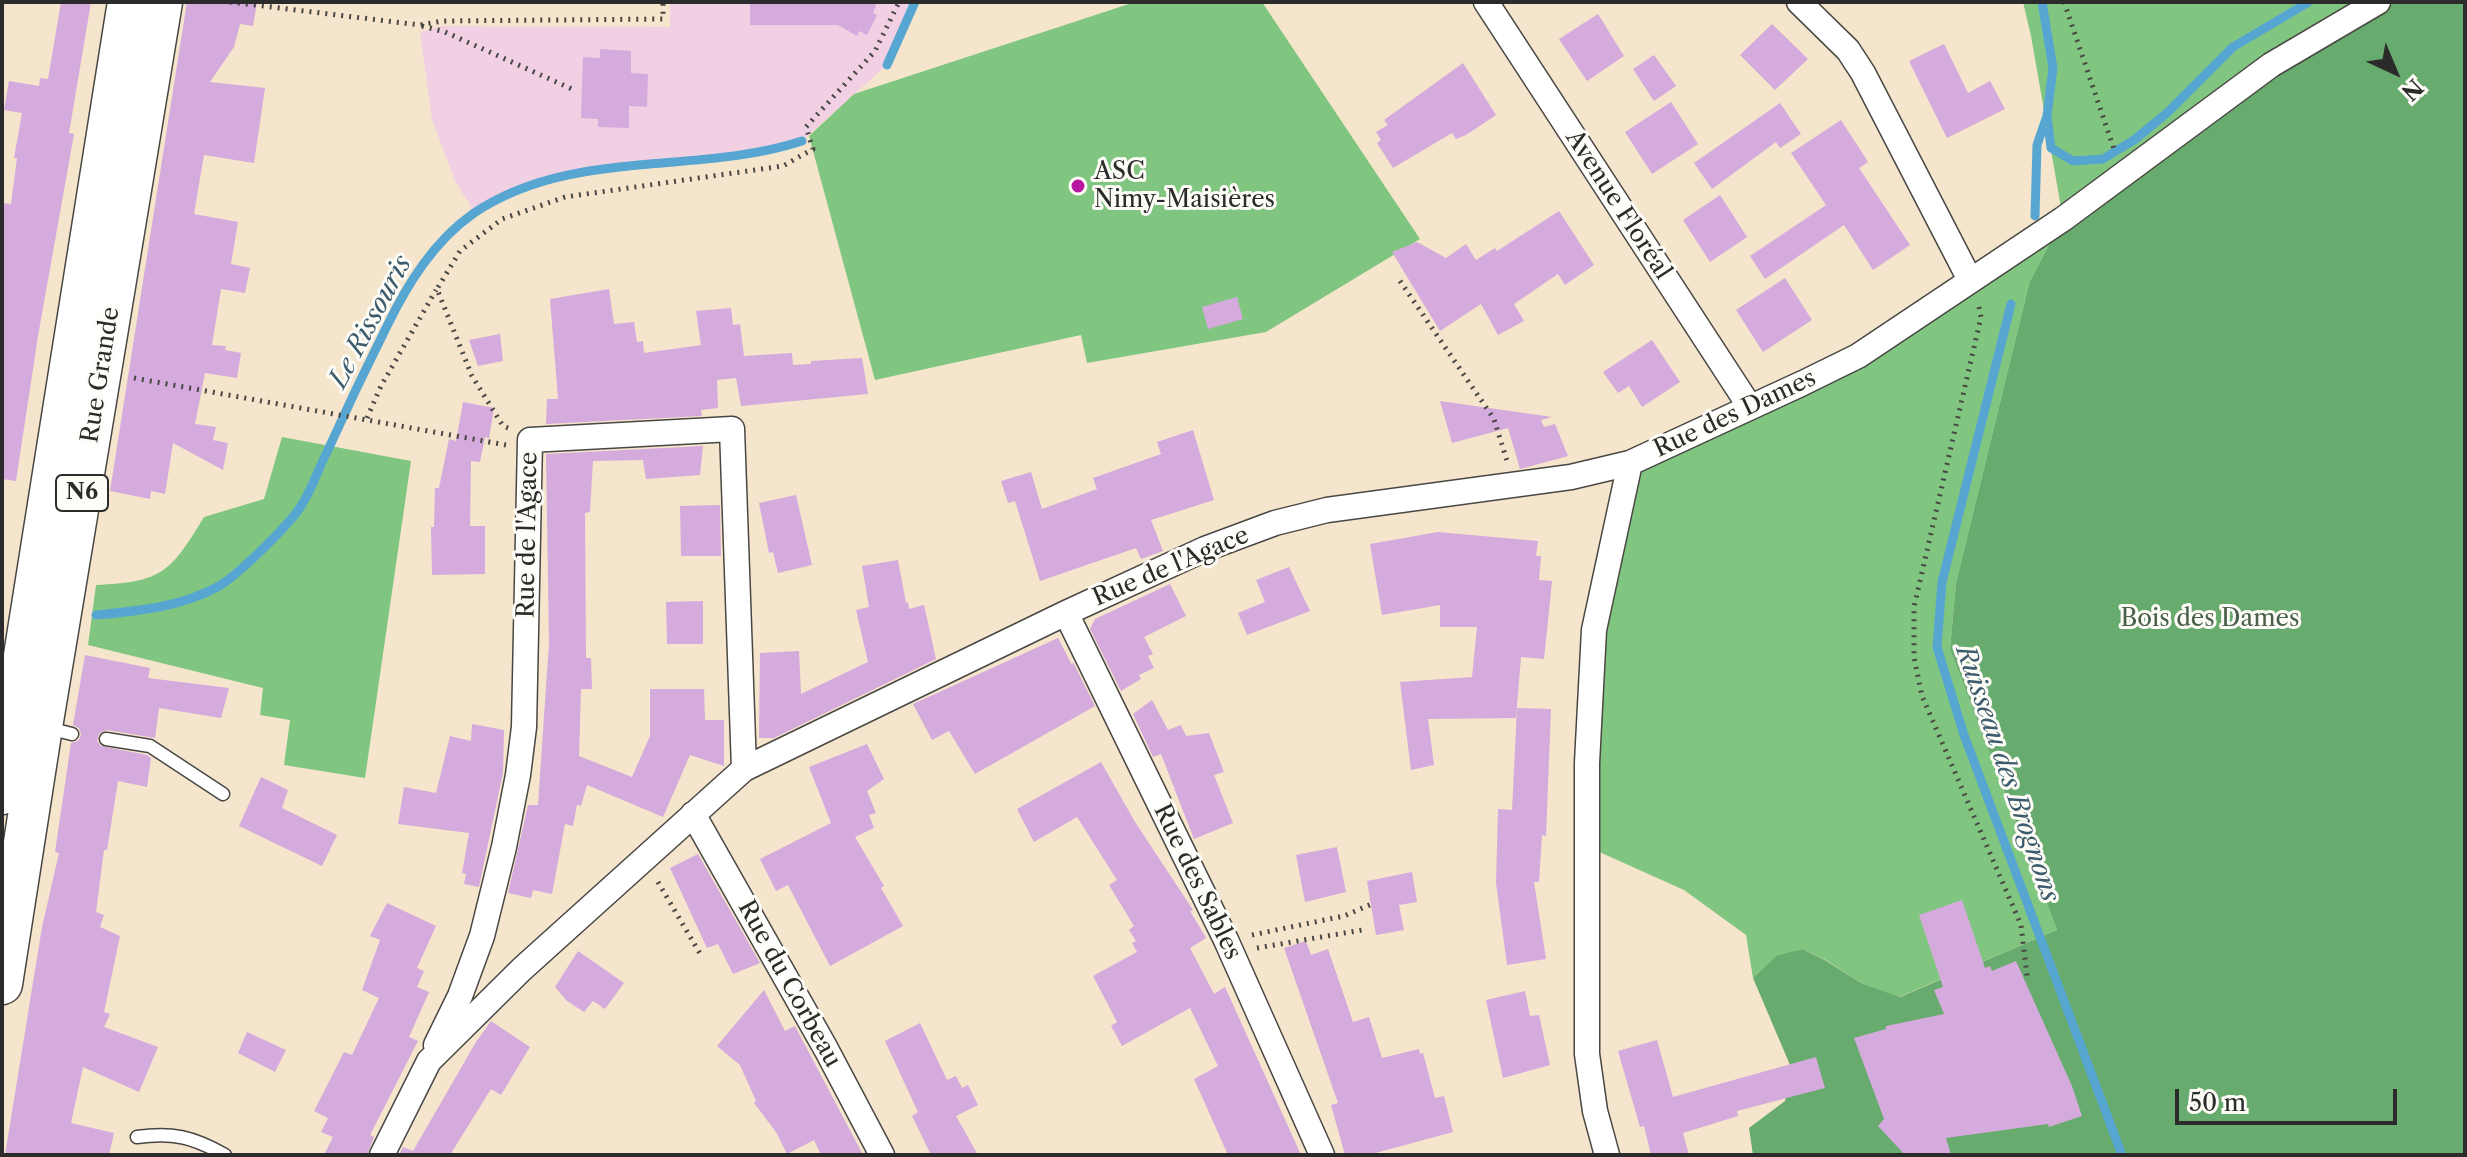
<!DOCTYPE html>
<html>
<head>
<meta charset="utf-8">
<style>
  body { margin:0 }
  #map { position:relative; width:2467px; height:1157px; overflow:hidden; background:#f4e5cc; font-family:"Libre Caslon Text",serif }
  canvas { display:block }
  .frame { position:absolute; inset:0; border:4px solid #2b2b2b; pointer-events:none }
  .north { position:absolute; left:2355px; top:32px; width:80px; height:80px; -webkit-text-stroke:6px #fdfcf7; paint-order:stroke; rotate:136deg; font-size:22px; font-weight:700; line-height:32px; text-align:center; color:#2b2b2b }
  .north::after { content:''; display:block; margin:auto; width:28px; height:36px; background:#2b2b2b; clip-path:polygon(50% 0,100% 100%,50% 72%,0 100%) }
  .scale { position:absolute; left:2175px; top:1089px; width:222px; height:36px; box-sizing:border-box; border:4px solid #2b2b2b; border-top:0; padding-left:10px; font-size:24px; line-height:28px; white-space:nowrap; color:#2b2b2b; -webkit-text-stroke:6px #fdfcf7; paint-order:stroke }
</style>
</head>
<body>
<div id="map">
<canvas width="2467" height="1157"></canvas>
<div class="frame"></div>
<div class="north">N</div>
<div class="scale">50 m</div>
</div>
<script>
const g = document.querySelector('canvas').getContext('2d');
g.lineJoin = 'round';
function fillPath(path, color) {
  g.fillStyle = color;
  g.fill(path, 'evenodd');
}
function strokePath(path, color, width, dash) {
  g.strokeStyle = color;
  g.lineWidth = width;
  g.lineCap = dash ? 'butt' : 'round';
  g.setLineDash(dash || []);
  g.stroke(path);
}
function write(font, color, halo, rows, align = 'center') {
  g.font = font + ' "Libre Caslon Text",serif';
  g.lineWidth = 6;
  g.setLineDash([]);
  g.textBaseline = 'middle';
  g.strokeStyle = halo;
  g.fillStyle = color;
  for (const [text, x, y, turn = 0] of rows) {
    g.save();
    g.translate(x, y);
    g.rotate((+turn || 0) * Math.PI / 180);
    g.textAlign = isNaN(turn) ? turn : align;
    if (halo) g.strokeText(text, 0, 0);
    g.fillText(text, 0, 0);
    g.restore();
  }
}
fillPath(new Path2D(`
  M670,2H915L887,65L802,141L774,150L735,156L569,173L536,184L475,213L455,181L432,119L420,32L442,26L670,27Z`), '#f1d0e4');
fillPath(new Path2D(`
  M1135,2H1262L1420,239L1266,332L1087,363L1081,335L875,380L809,136L854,94Z
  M2023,2H2378L2029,284L1956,583L1950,649L2057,930L1899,997L1861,983L1826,960L1802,949L1777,955L1753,978L1746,935L1684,890L1586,846L1587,763L1630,463L1803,383L2063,219L2031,36Z
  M282,437L411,461L365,778L284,765L290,720L260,715L263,688L88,645L96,585C162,582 170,573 204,517L264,499Z`), '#81c680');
fillPath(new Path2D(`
  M2378,2H2465V1155H1753L1749,1128L1785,1101L1793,1072L1753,978L1777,955L1802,949L1825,960L1861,983L1900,997L2057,930L1950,649L1956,583L2029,284L2063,219Z`), '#68ab6e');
strokePath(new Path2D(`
  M887,65L915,2
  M2047,116L2051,148L2073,161L2103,159L2134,140L2167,113L2233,47L2309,2
  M2035,216L2037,145L2047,116L2053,68L2042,2
  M2011,304L1942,582L1937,647L1964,735L2122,1155
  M96,615C138,611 182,607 219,586C238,575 289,525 301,506C312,490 318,469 327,452C346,410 366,368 387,326C408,283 434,241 474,213C572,147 695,176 802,141`), '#57a6d1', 9);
fillPath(new Path2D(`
  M61,2H91L69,133L74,134L38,336L16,481L2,479V203L11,204L17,158H14L22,113L4,110L9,81L39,86L40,78L48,79Z
  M187,2H257L253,26L240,24L234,47L210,82L265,88L254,163L204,155L194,214L238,222L231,264L250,268L245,293L221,289L212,345L226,346L225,350L241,353L237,378L205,373L195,424L216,427L213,440L228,443L223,470L173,443L165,494L151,491L150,499L110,491Z
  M750,2H877L873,13L877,15L867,35L859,31L857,36L838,25H750Z
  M1598,14L1624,56L1587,81L1559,39Z
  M1772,24L1808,59L1775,90L1740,55Z
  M1944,44L1968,93L1990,81L2005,109L1947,138L1909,61Z
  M600,49L631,51V73L648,74L647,107L629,106V128L598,127V119L581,118L583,57L600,58Z
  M1654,55L1676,86L1654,101L1633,69Z
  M1463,63L1496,115L1466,135L1456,139L1452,133L1393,168L1377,143L1381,140L1376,132L1388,125L1384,120Z
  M1671,102L1698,144L1652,174L1625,132Z
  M1780,103L1801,134L1780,148L1776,142L1712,189L1694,163Z
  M1841,120L1868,162L1859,168L1910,245L1873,270L1844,225L1765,279L1750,256L1826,205L1791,153Z
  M1720,195L1747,237L1710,262L1683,220Z
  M1559,211L1594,265L1565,285L1558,274L1514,304L1524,321L1498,335L1481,304L1440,331L1392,252L1417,242L1446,258L1466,244L1476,260L1495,248L1497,251Z
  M1785,278L1812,320L1763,352L1736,310Z
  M609,289L614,324L634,322L637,342L643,341L644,353L701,345L696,311L731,308L733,325L740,324L744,356L792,353L793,365L811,364V361L862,358L868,394L741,406L736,378L717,380L718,408L701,410L702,416L546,424L547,399H558L550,299Z
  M1237,297L1243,319L1208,329L1202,307Z
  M500,334L503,361L478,366L469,340Z
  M1652,340L1680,382L1642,407L1629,386L1618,393L1603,372Z
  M1440,401L1552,417L1541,420L1544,427L1555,424L1568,456L1520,469L1508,428L1452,443Z
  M463,402L494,408L489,438L485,437L480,462L471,461L470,526H485V574L432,575L431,527H434L435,488H439L449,439L456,441Z
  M1193,430L1214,500L1151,520L1163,551L1141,559L1136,548L1040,581L1015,501L1008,503L1001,481L1031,472L1042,509L1097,489L1093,478L1161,454L1157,442Z
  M703,446L700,475L646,479L643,460L593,461L590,512L585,513L586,658H591L592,689H581L579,756L632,777L650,736V689H704L705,720H724V766L690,755L663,817L587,785L581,806L577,805L573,826L565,824L552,894L533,890L531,898L508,893L528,805H538L549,643L546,454Z
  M796,495L812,565L778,573L773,552L769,553L759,503Z
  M720,505L721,556H681L680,506Z
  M1438,532L1538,541L1536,556H1541L1539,580L1552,581L1549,611L1544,659L1521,657L1516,718L1428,719L1434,765L1411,770L1400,682L1472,677L1477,627H1440V605L1382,615L1370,544Z
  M898,560L906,603L908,602L909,609L924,605L936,659L774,738H759L760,653L799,651L801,694L868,662L856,610L869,607L862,566Z
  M1289,567L1310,611L1247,635L1238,613L1265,602L1256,580Z
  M1170,584L1186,616L1144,637L1153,654L1148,656L1154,668L1139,675L1141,679L1121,691L1090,629L1095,619Z
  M703,601V644H667L666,602Z
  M1058,638L1072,665L1073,662L1095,706L975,774L949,731L932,740L913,704Z
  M85,655L150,668L148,678L229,688L221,718L159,708L155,738L107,730L99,734L97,741L101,746L147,755L151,758L147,787L118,781L107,850H104L96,912L104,915L100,927L120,936L104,1012L110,1014L104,1027L158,1047L139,1092L83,1067L71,1123L114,1133L109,1155H5L42,927L59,853L55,852L71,743L78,741L81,735L79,728L73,725Z
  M1152,700L1168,730L1181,725L1186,736L1209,733L1224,772L1214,775L1233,823L1194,839L1161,754L1153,757L1133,714Z
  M1517,708L1551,709L1546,836L1542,835L1539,882H1534L1546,959L1507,965L1496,883L1498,809L1512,810Z
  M472,724L504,730L503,773L479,887L464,884L466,874L462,873L469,833L398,824L404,787L436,793L450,736L471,741Z
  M867,744L884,779L867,791L876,813L869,815L874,828L855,837L884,886L881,888L903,926L830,966L788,885L776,891L760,859L831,823L809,767Z
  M1101,762L1135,822L1193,910L1190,911L1206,938L1190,948L1214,994L1225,987L1301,1155H1228L1194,1079L1218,1066L1190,1008L1122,1046L1111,1026L1117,1022L1093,976L1137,952L1132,943L1136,941L1129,930L1134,926L1109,885L1117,880L1077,817L1034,842L1017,809Z
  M261,777L288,790L282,808L337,835L322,866L239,826Z
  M1337,847L1346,892L1305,902L1296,855Z
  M698,854L760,963L733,974L718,944L707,948L670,868Z
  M1412,872L1417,902L1399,905L1404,930L1376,935L1367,881Z
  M1962,900L1985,968L1990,966L1992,971L2016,961L2072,1086L2082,1116L2049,1127L2048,1124L1946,1138L1951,1155H1905L1878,1126L1884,1119L1854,1038L1886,1029V1026L1944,1014L1934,990L1943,987L1919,915Z
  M387,903L436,926L417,968L424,971L417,987L429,992L409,1037L418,1041L370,1135L374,1137L367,1155H324L333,1137L321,1132L328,1118L314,1111L344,1052L352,1055L379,998L362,990L380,940L370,936Z
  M1306,941L1311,955L1328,949L1353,1022L1369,1017L1382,1058L1419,1049L1420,1054L1423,1053L1435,1098L1444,1096L1453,1132L1368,1155H1345L1331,1105L1338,1103L1284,948Z
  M578,951L624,983L605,1009L593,1001L584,1012L567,1001L555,987Z
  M764,990L785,1031L795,1026L863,1155H821L814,1140L787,1154L776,1132L754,1103L756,1101L740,1065L717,1046Z
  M1525,991L1530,1016L1539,1015L1550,1065L1503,1078L1486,1000Z
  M491,1021L530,1047L501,1095L491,1089L450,1155H399L403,1147L413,1151L476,1042Z
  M920,1023L947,1080L956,1076L962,1088L968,1085L978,1105L956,1116L978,1155H931L912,1116L918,1112L885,1041Z
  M247,1032L286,1050L275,1072L238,1053Z
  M1657,1040L1673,1097L1816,1057L1825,1088L1737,1111L1738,1116L1683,1133L1689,1155H1651L1644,1126L1640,1127L1618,1051Z`), '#d5aadc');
const service = new Path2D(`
  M48,728L72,734
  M106,739L150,746L223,794
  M137,1137C173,1132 193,1137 225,1155`);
const minor = new Path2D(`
  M1486,2L1750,407
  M1799,2L1848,50L1863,73L1970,280
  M1066,613L1226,940L1322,1155
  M693,814L826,1049L882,1155
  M436,1045L460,996L482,936L504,847L518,775L524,727L530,440L732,429L744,769
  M382,1155L429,1061L522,969L744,769L1066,613L1205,549L1275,523L1327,510L1571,477L1630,463L1803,383L1858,356L2063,219L2271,65L2378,2
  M1607,1155L1595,1111L1587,1054V763L1594,630L1630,463`);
const primary = new Path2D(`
  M2,794L128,2
  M2,984L42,727L162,2`);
strokePath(service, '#494743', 15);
strokePath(minor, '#494743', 27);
strokePath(primary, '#494743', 43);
strokePath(new Path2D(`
  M230,2L420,25L442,21L663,19V2
  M2064,2L2114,149
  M422,26L445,32L572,89
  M1400,281L1494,419L1507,461
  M1979,307L1981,317L1914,607V657L1922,696L2021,925L2027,976
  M134,378L506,445
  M367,418L381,386L436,290
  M508,428L503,426L472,376L437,289L460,251L502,219L565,197L783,166L813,149L806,127L875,51L899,2
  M658,882L702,957
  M1252,935L1344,916L1374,903
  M1257,948L1362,930`), '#494743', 5, [2, 6]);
strokePath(service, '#fff', 12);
strokePath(minor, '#fff', 24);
strokePath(primary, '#fff', 40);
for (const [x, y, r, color] of [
  [1078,186,8,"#b5179e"]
]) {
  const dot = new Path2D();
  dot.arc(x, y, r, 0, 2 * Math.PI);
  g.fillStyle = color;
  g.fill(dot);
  strokePath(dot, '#fdfcf7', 3);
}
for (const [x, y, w] of [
  [82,493,52]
]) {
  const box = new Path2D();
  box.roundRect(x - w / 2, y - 18, w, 36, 6);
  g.fillStyle = '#fdfcf7';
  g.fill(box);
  strokePath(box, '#2b2b2b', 2);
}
write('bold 22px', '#2b2b2b', null, [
  ["N6",82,493]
]);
write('24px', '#2b2b2b', '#fdfcf7', [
  ["ASC",1094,172],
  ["Nimy-Maisières",1094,200]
], 'left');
write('24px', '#2b2b2b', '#fdfcf7', [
  ["Avenue Floréal",1618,205,57],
  ["Rue Grande",101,375,-81],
  ["Rue des Dames",1735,414,-25],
  ["Rue de l'Agace",528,535,-89],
  ["Rue de l'Agace",1171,567,-23],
  ["Rue des Sables",1197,882,64],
  ["Rue du Corbeau",789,984,61]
]);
write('24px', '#496149', '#fdfcf7', [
  ["Bois des Dames",2210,619]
]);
write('italic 26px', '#3d5c6d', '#fdfcf7', [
  ["Le Rissouris",371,322,-62],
  ["Ruisseau des Brognons",2007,774,71]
]);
</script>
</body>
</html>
